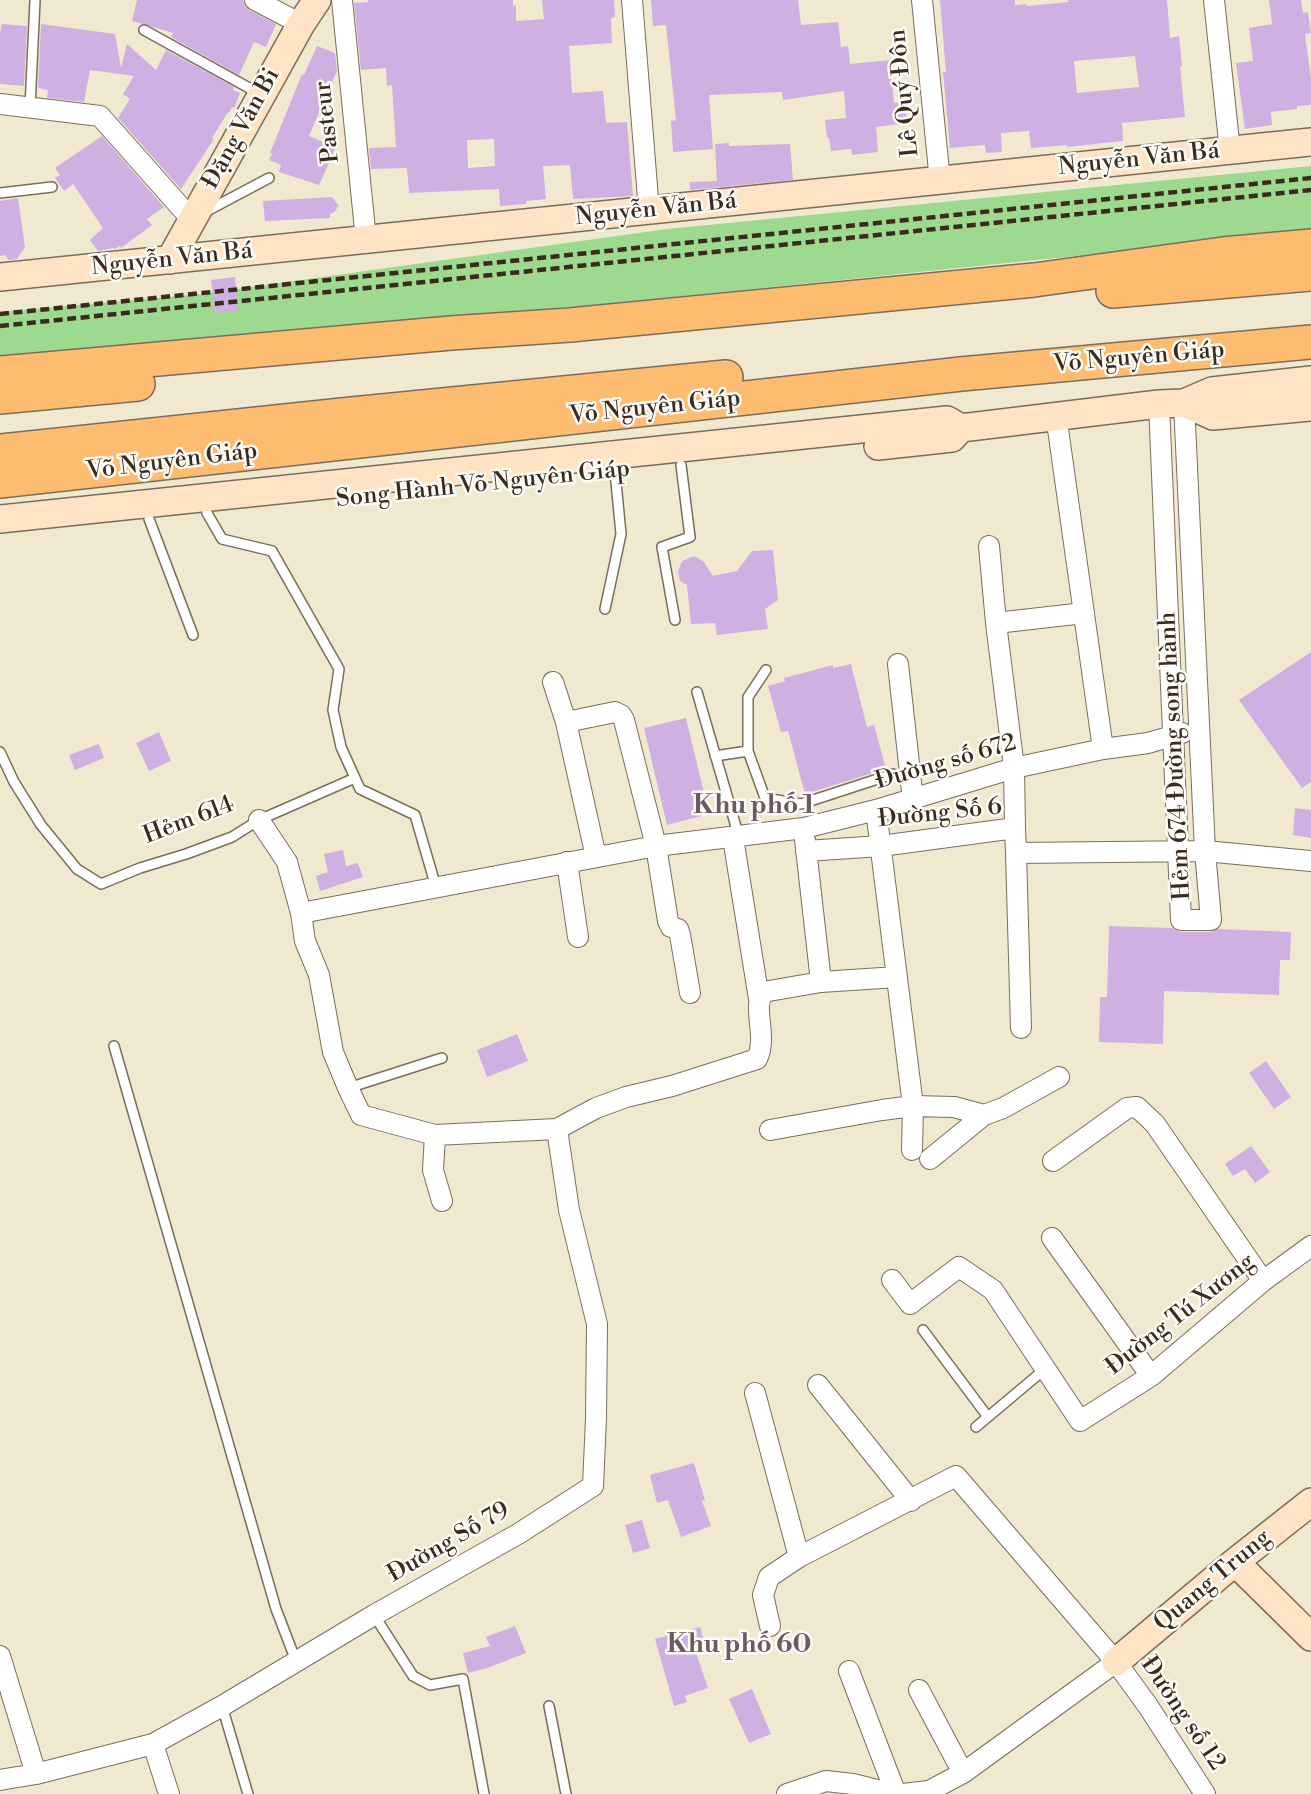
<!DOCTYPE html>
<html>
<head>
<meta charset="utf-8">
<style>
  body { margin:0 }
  canvas { display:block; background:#f1e9cf }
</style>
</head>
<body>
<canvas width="1311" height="1794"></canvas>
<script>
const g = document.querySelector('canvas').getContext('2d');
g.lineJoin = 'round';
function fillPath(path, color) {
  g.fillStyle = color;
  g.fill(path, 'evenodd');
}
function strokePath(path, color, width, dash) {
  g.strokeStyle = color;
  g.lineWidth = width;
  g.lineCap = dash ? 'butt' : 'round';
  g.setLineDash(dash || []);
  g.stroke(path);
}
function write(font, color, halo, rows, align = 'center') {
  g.font = font + ' "Libre Bodoni",serif';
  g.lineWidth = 5;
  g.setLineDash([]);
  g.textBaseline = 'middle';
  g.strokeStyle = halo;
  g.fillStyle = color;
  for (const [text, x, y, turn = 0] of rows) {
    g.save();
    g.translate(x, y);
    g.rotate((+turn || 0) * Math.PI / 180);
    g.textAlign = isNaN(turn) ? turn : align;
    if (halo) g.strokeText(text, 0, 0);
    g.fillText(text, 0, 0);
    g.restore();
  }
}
fillPath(new Path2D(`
  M1311,166V232L586,306L444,316L342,330L0,362V312L200,294L667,229Z`), '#9dda8f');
fillPath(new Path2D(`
  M137,0H243L245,6L249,10L276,24L266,47L254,42L239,75L171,37L173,33L132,21Z
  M368,0H513V6L516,5V21L544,19L542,0H614L615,17L611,18L612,43L569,46L572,93L603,91L606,123L627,122L633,196L573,199L570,165L543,166L546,199L526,201V204L500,206L499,189L409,193L407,168L371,169L369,148L396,147L392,85L387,86L386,68L361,70L354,3L368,2ZM494,139L495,166L468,168L467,140Z
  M651,0H798L801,25L838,22L841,47L848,46L850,64L890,60L894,103L904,102L907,123L876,127L878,152L852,155L851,149L831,151L829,138H827L825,120L846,118L844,91L783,100L782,92L709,95L713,149L673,152L671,121L676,120L666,25L653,26Z
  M940,0H1015V5L1027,4V6L1069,2L1068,0H1167L1170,38L1179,36L1182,66H1180L1185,117L1122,123L1123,141L1067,147V145L1031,148L1029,131L1001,133L1002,152L986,153L985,145L950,148L943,72H946ZM1135,56L1139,87L1077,93L1074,61Z
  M1269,0H1301L1303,13L1308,12L1311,33L1305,34L1311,79V105L1297,106V109L1271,112L1272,125L1245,129L1236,63L1253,61L1249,28L1272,24Z
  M2,24L27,26L24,86L0,84V33Z
  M41,24L115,34L121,68L127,44L156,70L166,50L234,87L233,90L240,93L234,108L232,107L229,113L228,112L212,138L214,139L181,189L118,118L130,99L123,94L134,76L90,70L84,102L47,98L48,90L38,88Z
  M317,46L335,53L337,71L309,136L336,147L319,185L279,172L281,165L269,160L272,154L270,153L302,74L304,75Z
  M102,136L164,207L147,219L152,225L121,248L120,246L115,249L113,248L98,251L90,240L103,228L73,184L64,191L55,178L60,175L55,168Z
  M729,143V146L790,144L793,180L690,190V182L717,181L715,144Z
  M332,197L339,206L336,208L337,210L330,214V218L265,221L263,201Z
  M18,198L25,247L17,259L8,260L6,255L0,256V201Z
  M235,277L238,311L215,313L211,280Z
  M773,550L778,600L765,609L768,629L717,635L715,623L691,624L687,585L680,581L678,571L682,561L694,556L703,561L713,576L737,571L752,551Z
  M1311,652V782L1302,788L1239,700Z
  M851,664L867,727L874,725L886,769L805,794L788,731L781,732L768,686L785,681L784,678L833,665V668Z
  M686,718L709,814L667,825L644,728Z
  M159,732L171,761L149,771L136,743Z
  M99,744L104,758L75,770L69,755Z
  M1295,808L1311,810V838L1293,835Z
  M343,850L346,866L358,863L363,877L320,891L316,876L328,872L324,854Z
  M1109,926L1172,928L1181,932H1211L1218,929L1291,932L1290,960H1280L1279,995L1164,991L1163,1044L1099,1042L1100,997H1107Z
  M517,1034L528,1061L487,1077L477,1050Z
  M1266,1061L1291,1097L1274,1109L1249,1073Z
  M1251,1146L1270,1172L1255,1183L1245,1169L1233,1176L1225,1164Z
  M694,1463L705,1500L702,1501L711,1526L681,1537L668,1500L657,1503L650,1475Z
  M642,1520L650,1548L633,1553L625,1525Z
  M515,1626L526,1653L487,1668L468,1673L463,1653L490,1646L486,1637Z
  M700,1627L704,1641L693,1644L708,1688L685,1696L687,1702L674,1706L655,1639Z
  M752,1689L771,1734L749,1743L729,1699Z`), '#ceb0e2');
const lane = new Path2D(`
  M144,30L260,94
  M30,108L35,0
  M0,193L52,187
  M205,212L269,178
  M207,513L222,539L272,551L339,669L333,710L341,747L360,789L415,815L436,887
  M149,519L193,635
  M605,609L621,534L615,472
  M675,620L662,547L690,537L681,465
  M697,692L739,837
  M748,751L765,798L801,804L893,774
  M0,752L14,782L41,825L77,869L101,884L140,868L186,854L232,837L259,820L355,778
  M715,756L748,751V697L766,670
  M114,1046L276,1609L296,1661
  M348,1088L442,1058
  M923,1330L988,1417
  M976,1427L1045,1369
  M374,1615L413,1676L430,1685L463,1679L484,1794
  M222,1706L248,1794
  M549,1706L566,1794`);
const street = new Path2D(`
  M255,0L301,24
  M342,0L366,240
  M632,0L649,211
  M922,0L940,181
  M1214,0L1230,151
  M0,104L100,116L192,220
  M1159,404L1181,920H1211L1205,851L1184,403
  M1056,415L1103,749
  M989,546L996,623
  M898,664L913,800
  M553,682L566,722L596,857
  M566,722L615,712L621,715L624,720L656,846L668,921L671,927L678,929L680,935L690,993
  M876,810L913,1106L912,1150
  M259,820L287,862L301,913L305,941L319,975L333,1052L348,1088L361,1115L435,1135L557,1129L596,1108L626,1097L672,1086L757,1059C768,1036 752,1009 763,992L821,982L897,977
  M1015,828L1014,768L996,623L1084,613
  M733,838L759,999
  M805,840L821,982
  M806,851L881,846L1015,828L1016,853L1205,851L1311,861
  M1016,853L1021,1028
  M567,862L578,937
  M301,913L656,846L804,828L876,810L1014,768L1103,749L1148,743L1182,733
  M770,1130L882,1110L913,1106L954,1107L984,1115L1003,1108L1059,1077
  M435,1135L433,1170L442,1201
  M930,1159L984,1115
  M1053,1161L1127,1108L1137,1107L1155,1124L1263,1281
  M1052,1238L1151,1376
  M892,1280L910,1304L959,1267L993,1290L1080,1421L1151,1376L1263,1281L1311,1246
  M818,1385L911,1501
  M755,1393L799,1557
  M770,1626L763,1595L769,1577L799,1557L956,1476L1116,1662L1148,1706L1205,1794
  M0,1656L36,1774
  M849,1671L896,1794
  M919,1690L963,1773
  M153,1744L169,1794
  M0,1780L36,1774L153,1744L222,1706L374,1615L518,1534L593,1486L596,1418L597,1324L569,1210L557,1129
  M787,1794L826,1781L853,1784L893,1794
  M903,1794L929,1791L963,1773L1116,1662`);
const secondary = new Path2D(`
  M170,260L301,24L317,0
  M0,277L1311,142
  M1184,403L1213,416L1311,407
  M878,446L952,438L961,428
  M0,519L947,420L961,428L1159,404L1184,403L1212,391L1311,380
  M1235,1562L1311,1637
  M1116,1662L1235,1562L1311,1502`);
const highway = new Path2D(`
  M1113,291L1311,274
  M0,373L451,333L570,325L1034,280L1223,254L1311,246
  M0,397L138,384
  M0,451L342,415L726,377
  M0,481L961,374L1311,342`);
strokePath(lane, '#7b6d5c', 12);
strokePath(street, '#7b6d5c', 22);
strokePath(secondary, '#7b6d5c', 30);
strokePath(highway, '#7b6d5c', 36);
strokePath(lane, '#fff', 9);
strokePath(street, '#fff', 20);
strokePath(secondary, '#fee4c5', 27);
strokePath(highway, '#fdbc6f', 33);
strokePath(new Path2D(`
  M0,314L1311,178
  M0,326L1311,190`), '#3b2a1e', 4.5, [9, 4.5]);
write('24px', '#3b2a1e', '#fdfcf7', [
  ["Lê Quý Đôn",905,93,-96],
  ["Pasteur",328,122,-96],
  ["Đặng Văn Bi",242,129,-61],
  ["Nguyễn Văn Bá",1139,160,-6],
  ["Nguyễn Văn Bá",656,210,-6],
  ["Nguyễn Văn Bá",172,260,-6],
  ["Võ Nguyên Giáp",1139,358,-5],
  ["Võ Nguyên Giáp",655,408,-6],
  ["Võ Nguyên Giáp",172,462,-7],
  ["Song Hành Võ Nguyên Giáp",483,485,-6],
  ["Hẻm 674 Đường song hành",1176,756,-93],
  ["Đường số 672",946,763,-16],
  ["Đường Số 6",940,814,-6],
  ["Hẻm 614",189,821,-21],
  ["Đường Tú Xương",1181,1315,-38],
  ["Đường Số 79",449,1543,-30],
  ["Quang Trung",1213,1581,-40],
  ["Đường số 12",1182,1714,56]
]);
write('bold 26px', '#6e5963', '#fdfcf7', [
  ["Khu phố 1",754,807],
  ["Khu phố 60",739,1646]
]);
</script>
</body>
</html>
